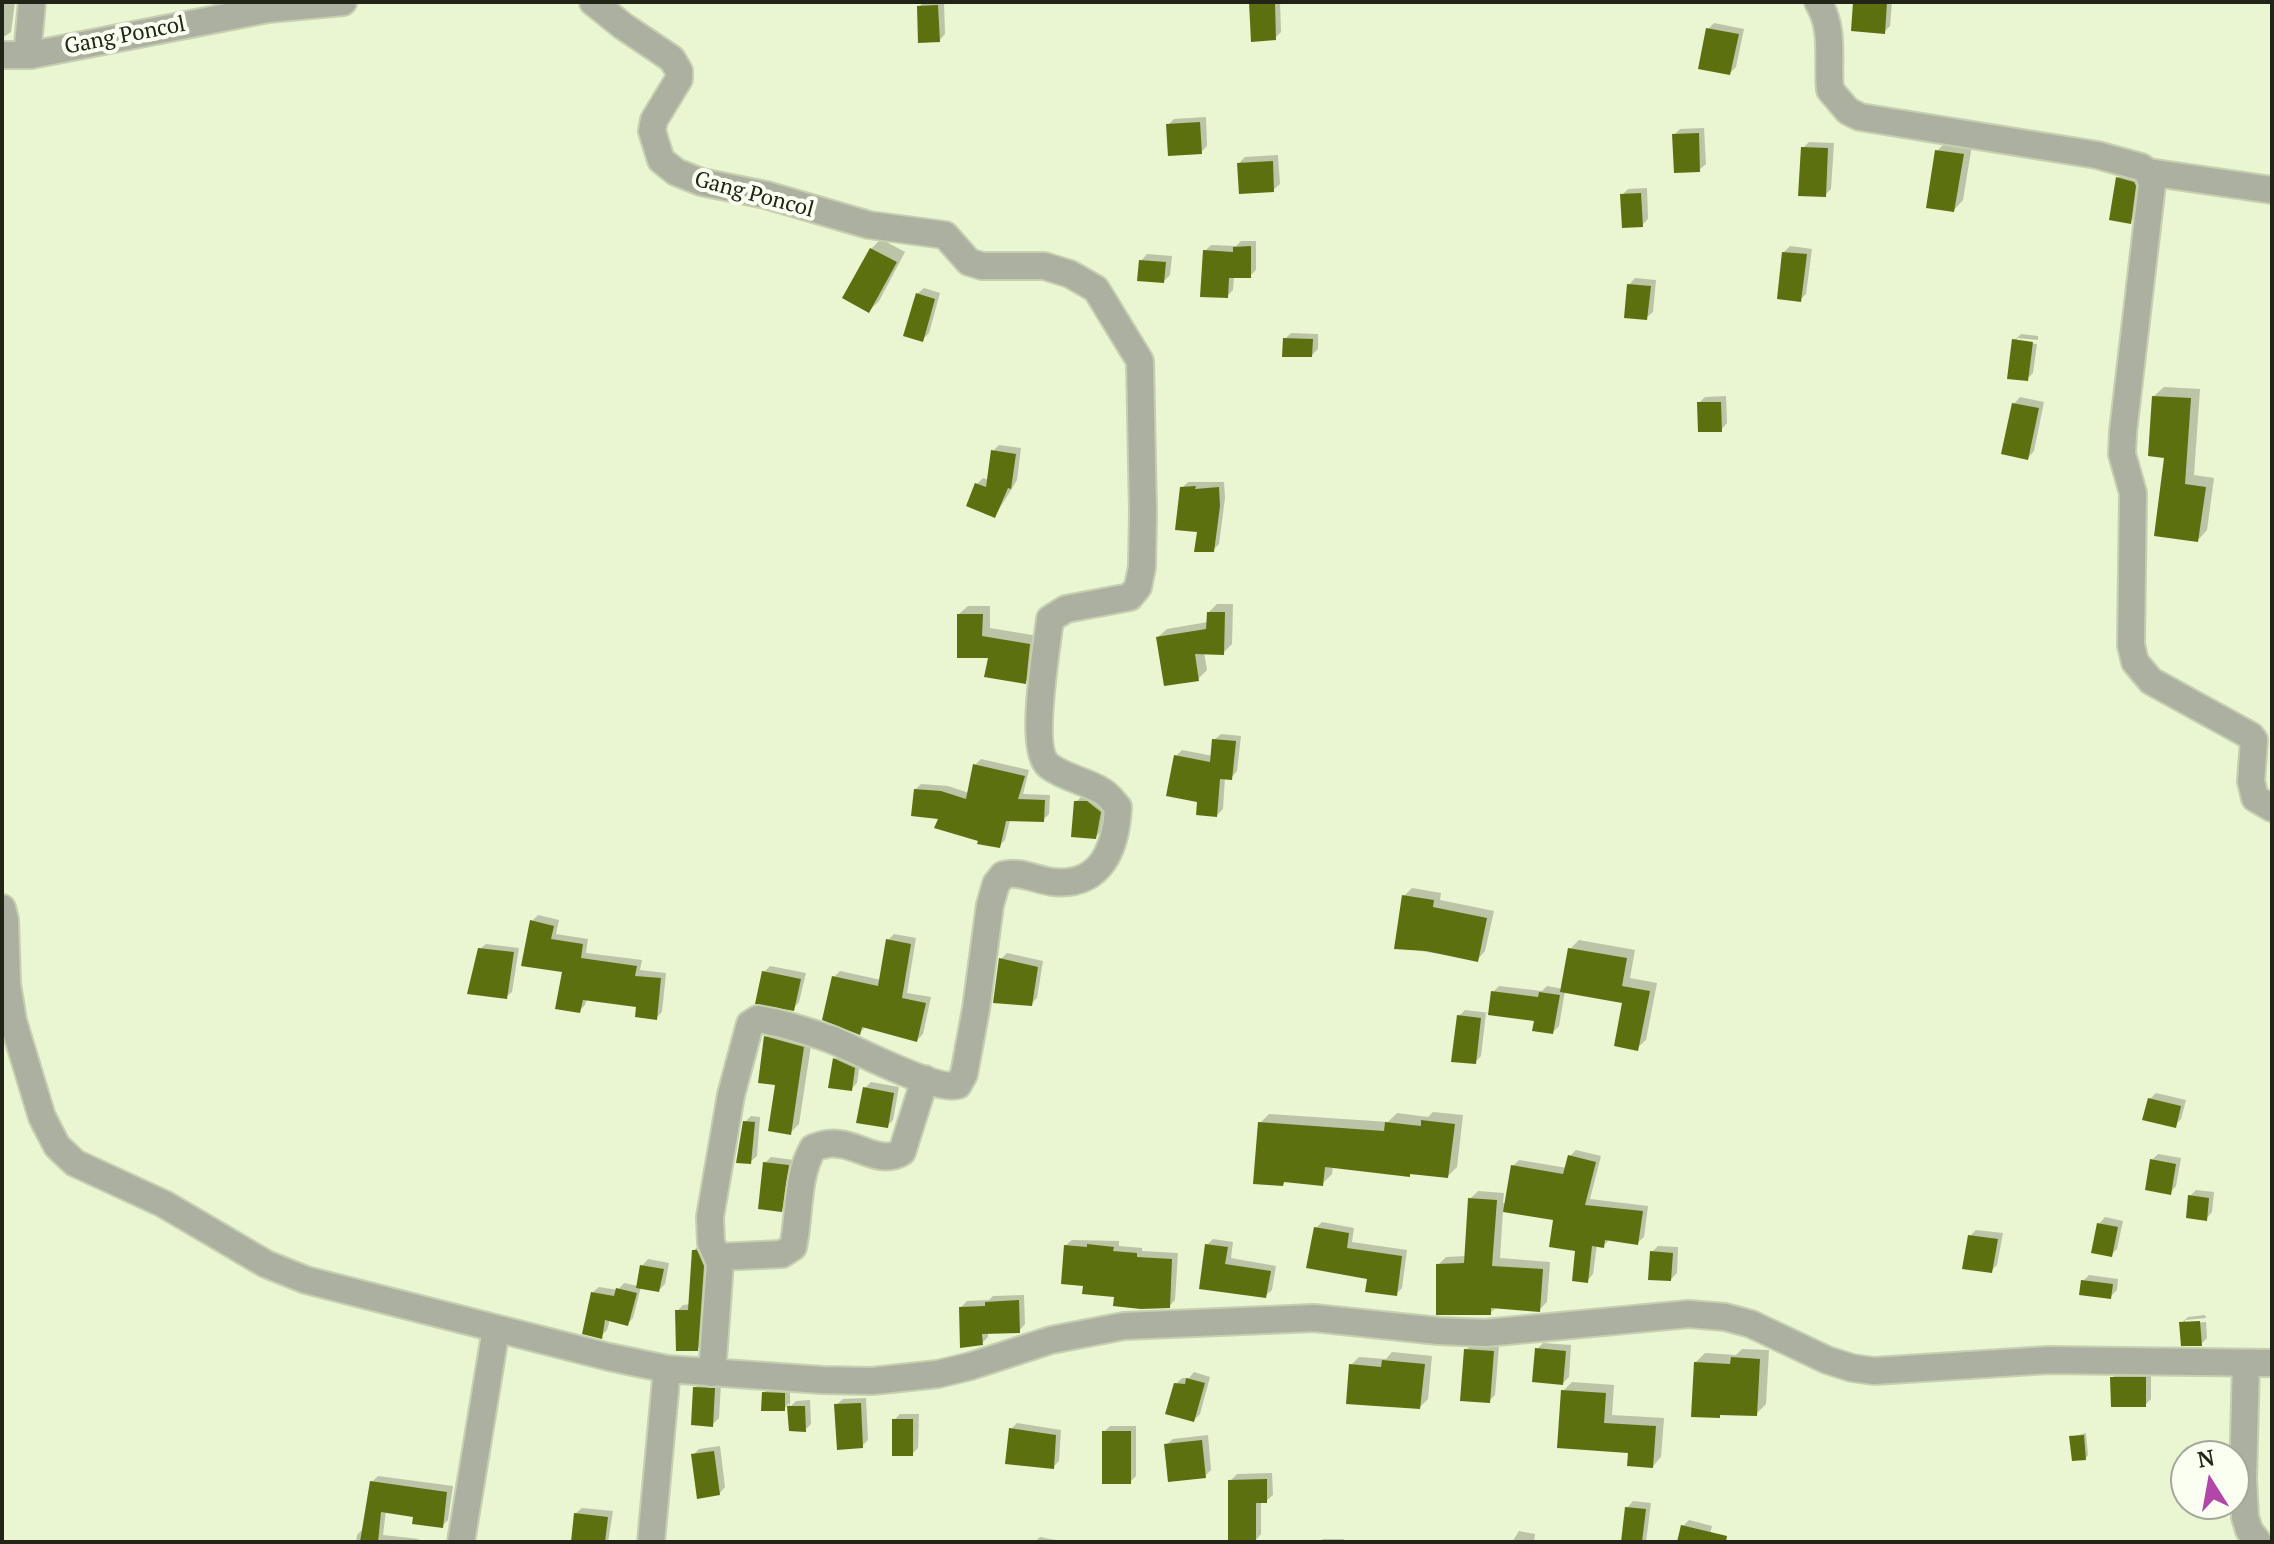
<!DOCTYPE html>
<html>
<head>
<meta charset="utf-8">
<style>
  body { margin:0 }
  #map { position:relative; width:2274px; height:1544px; overflow:hidden; background:#eaf5d1; font-family:"PT Serif",serif }
  canvas { display:block }
  .frame { position:absolute; inset:0; border:4px solid #212518; pointer-events:none }
  .north { position:absolute; left:2170px; top:1440px; width:80px; height:80px; box-sizing:border-box; background:#fafff1; border:2px solid #a3a89a; border-radius:50%; rotate:349deg; font-size:22px; font-weight:700; line-height:32px; text-align:center; color:#212518 }
  .north::after { content:''; display:block; margin:auto; width:28px; height:36px; background:#b147a8; clip-path:polygon(50% 0,100% 100%,50% 72%,0 100%) }
</style>
</head>
<body>
<div id="map">
<canvas width="2274" height="1544"></canvas>
<div class="frame"></div>
<div class="north">N</div>
</div>
<script>
const g = document.querySelector('canvas').getContext('2d');
g.lineJoin = 'round';
function fillPath(path, color) {
  g.fillStyle = color;
  g.fill(path, 'evenodd');
}
function strokePath(path, color, width, dash) {
  g.strokeStyle = color;
  g.lineWidth = width;
  g.lineCap = dash ? 'butt' : 'round';
  g.setLineDash(dash || []);
  g.stroke(path);
}
function write(font, color, halo, rows, align = 'center') {
  g.font = font + ' "PT Serif",serif';
  g.lineWidth = 8;
  g.setLineDash([]);
  g.textBaseline = 'middle';
  g.strokeStyle = halo;
  g.fillStyle = color;
  for (const [text, x, y, turn = 0] of rows) {
    g.save();
    g.translate(x, y);
    g.rotate((+turn || 0) * Math.PI / 180);
    g.textAlign = isNaN(turn) ? turn : align;
    if (halo) g.strokeText(text, 0, 0);
    g.fillText(text, 0, 0);
    g.restore();
  }
}
fillPath(new Path2D(`
  M2,2H15L11,32L2,38Z
  M923,2H944L945,34L939,41L919,7Z
  M1251,2H1280L1281,32L1275,38Z
  M1855,2H1892L1890,26L1884,32Z
  M1714,23L1744,29L1736,67L1730,73L1708,29Z
  M1206,117L1207,146L1201,152L1168,125L1174,119Z
  M1704,128L1706,164L1699,170L1674,135L1680,129Z
  M1947,141L1972,145L1963,200L1954,210L1937,151Z
  M1809,142L1834,143L1831,189L1825,195L1803,148Z
  M1278,155L1280,184L1273,190L1239,163L1245,157Z
  M2124,172L2139,176L2137,216L2130,222L2118,178Z
  M1647,188L1648,219L1642,225L1622,195L1628,189Z
  M881,239L905,252L879,301L869,311L871,249Z
  M1241,241H1256V270L1250,276H1234L1233,290L1227,296L1205,251L1211,245L1236,246Z
  M1790,246L1812,249L1806,294L1800,300L1784,252Z
  M1147,254L1172,256L1170,275L1164,281L1141,261Z
  M1635,278L1656,280L1653,312L1646,318L1629,285Z
  M924,288L940,293L929,333L922,340L917,294Z
  M1291,333L1318,334V349L1312,355L1285,339Z
  M2021,334L2038,336V340L2017,338Z
  M2017,338V342L2037,344L2033,373L2027,379L2014,340Z
  M2164,387L2200,389L2194,475L2214,478L2207,530L2198,540L2167,456L2154,396Z
  M1726,396L1727,423L1721,430L1699,403L1705,397Z
  M2020,397L2044,402L2034,451L2028,458L2014,404Z
  M999,445L1021,448L1017,480L995,516L977,484L983,478L989,480L993,451Z
  M1188,482H1224L1225,498L1219,544L1213,550L1199,531L1182,488Z
  M1217,604H1233L1232,644L1223,653L1204,652L1207,670L1198,679L1158,637L1167,629L1208,622L1209,612Z
  M968,606H990V628L1038,636L1034,673L1025,682L990,656L959,614Z
  M1221,734L1241,736L1237,771L1231,778L1225,777L1223,809L1217,815L1199,801L1176,756L1182,750L1213,756L1214,740Z
  M981,759L1029,770L1023,794L1050,795L1049,814L1043,820H1010L1005,840L999,846L980,839L940,817L915,790L921,784L948,786L969,793L975,765Z
  M1082,796L1107,806L1102,831L1095,837L1076,802Z
  M1412,888L1441,893L1440,900L1494,911L1485,951L1477,960L1396,947L1404,896Z
  M538,915L559,920L556,934L588,939L586,953L642,960L640,970L666,973L662,1012L656,1018L638,1006L587,999L585,1005L579,1011L564,970L532,921Z
  M894,934L916,938L907,993L931,997L923,1034L917,1040L866,1026L860,1033L834,977L840,971L881,980L888,940Z
  M1579,940L1635,950L1630,978L1657,983L1646,1040L1637,1048L1625,1001L1565,991L1559,1026L1553,1032L1536,1019L1486,1013L1481,1056L1475,1062L1459,1016L1465,1010L1490,1013L1493,992L1499,986L1542,991L1547,986L1563,989L1570,949Z
  M486,944L519,948L512,992L506,997L480,949Z
  M1007,953L1043,961L1037,998L1031,1004L1001,959Z
  M770,966L806,973L799,1002L793,1009L764,972Z
  M774,1029L812,1039L799,1124L791,1132L766,1037Z
  M841,1053L860,1062L857,1083L851,1089L831,1086L835,1059Z
  M871,1082L899,1087L893,1120L887,1126L865,1088Z
  M2156,1093L2186,1100L2181,1119L2175,1125L2150,1099Z
  M1433,1112L1463,1115L1457,1167L1448,1176L1333,1166L1332,1174L1322,1184L1286,1180L1283,1184L1260,1123L1269,1114L1388,1122L1397,1113L1428,1117Z
  M751,1116L760,1117L757,1156L750,1162L745,1122Z
  M1576,1150L1601,1156L1590,1199L1648,1206L1644,1237L1637,1243L1610,1239L1603,1246L1597,1245L1593,1274L1587,1281L1577,1249L1555,1218L1503,1210L1500,1258L1550,1262L1547,1302L1539,1310L1497,1307L1490,1313L1438,1265L1446,1257L1466,1256L1470,1199L1478,1191L1504,1193L1503,1203H1506L1513,1166L1519,1160L1567,1168L1570,1156Z
  M2158,1154L2181,1158L2176,1186L2170,1193L2152,1160Z
  M771,1157L794,1160L787,1203L781,1210L765,1163Z
  M2196,1190L2214,1192L2212,1212L2206,1219L2190,1196Z
  M2105,1217L2123,1221L2117,1249L2111,1255L2099,1224Z
  M1322,1222L1354,1228L1352,1242L1407,1250L1402,1288L1396,1294L1369,1277L1316,1228Z
  M1976,1230L2003,1233L1997,1265L1991,1271L1970,1236Z
  M1213,1239L1233,1242L1231,1258L1276,1266L1272,1290L1265,1296L1201,1287L1207,1245Z
  M1072,1240L1119,1241V1246L1142,1248V1251L1178,1253L1175,1300L1169,1306L1116,1295L1085,1284L1065,1246Z
  M701,1244L709,1259L703,1343L697,1349L677,1311L683,1305L691,1304L694,1250Z
  M1658,1246L1678,1247L1677,1273L1671,1279L1652,1252Z
  M648,1259L669,1263L665,1284L659,1290L641,1287L633,1318L627,1324L610,1319L607,1330L601,1336L592,1293L599,1287L618,1290L624,1283L638,1286L642,1266Z
  M2089,1275L2118,1279L2117,1290L2111,1296L2083,1281Z
  M1024,1295L1025,1324L1019,1331H988V1337L982,1343L961,1307L967,1301L989,1300L993,1296Z
  M2205,1315L2206,1318L2185,1320V1324L2206,1322L2207,1338L2201,1344L2181,1323L2188,1317Z
  M1543,1343L1571,1345L1569,1377L1563,1383L1537,1349Z
  M1472,1344L1499,1346L1495,1395L1489,1401L1466,1350Z
  M1742,1349L1769,1350L1766,1404L1756,1414L1723,1413L1719,1416L1695,1363L1705,1353L1736,1355Z
  M1392,1352L1432,1356L1428,1399L1420,1407L1351,1365L1359,1357L1386,1359Z
  M2119,1371L2151,1372V1399L2145,1405L2112,1378Z
  M1194,1372L1210,1377L1200,1414L1194,1420L1176,1384L1182,1378H1189Z
  M701,1382L721,1383L719,1418L712,1425L695,1388Z
  M1572,1382L1614,1385L1612,1415L1664,1418L1661,1457L1653,1466L1630,1452L1563,1391Z
  M770,1386L790,1388V1407L796,1401L810,1400L811,1424L805,1430L790,1429L789,1403L784,1409L764,1393Z
  M866,1398L868,1440L862,1446L836,1405L843,1399Z
  M900,1414H919L918,1448L912,1454L894,1420Z
  M1017,1423L1061,1430L1059,1461L1053,1467L1011,1429Z
  M1110,1426H1136V1476L1130,1482L1104,1432Z
  M2086,1433L2088,1455L2086,1458L2071,1437Z
  M1208,1435L1211,1470L1205,1476L1166,1445L1173,1439Z
  M720,1446L725,1487L719,1494L693,1455L699,1449Z
  M1272,1473L1273,1495L1266,1501H1261V1534L1255,1541L1230,1481L1237,1474Z
  M378,1476L453,1486L448,1520L442,1526L416,1515L386,1510L383,1535L419,1539L418,1542H356L357,1535L364,1528L372,1482Z
  M1633,1501L1651,1503L1646,1542H1623L1627,1508Z
  M582,1508L613,1511L608,1542H573L575,1514Z
  M1689,1520L1712,1526L1708,1542H1679L1683,1526Z
  M1519,1531L1535,1534L1534,1542H1512Z
  M1040,1537L1066,1542H1035Z
  M1323,1539H1344V1542H1320Z`), '#0003');
fillPath(new Path2D(`
  M1249,2H1275L1276,40L1251,42Z
  M1853,2H1887L1885,34L1851,31Z
  M938,5L940,42L918,43L917,6Z
  M1706,28L1739,34L1730,75L1698,69Z
  M1200,122L1202,154L1168,156L1166,124Z
  M1699,133L1700,172L1674,173L1672,134Z
  M1801,147L1828,148L1826,197L1798,196Z
  M1935,150L1964,154L1954,212L1926,208Z
  M1273,161L1274,192L1239,194L1237,163Z
  M2116,177L2134,182L2136,186L2131,224L2109,220Z
  M1641,193L1643,227L1622,228L1620,194Z
  M1251,246V278H1229L1228,298L1200,297L1203,250L1233,252V247Z
  M870,248L897,262L869,313L842,298Z
  M1782,252L1807,254L1801,302L1777,299Z
  M1139,260L1166,262L1164,283L1137,281Z
  M1627,284L1651,286L1647,320L1624,318Z
  M916,293L935,299L923,342L903,336Z
  M1283,338L1313,339L1312,357H1282Z
  M2012,339L2033,342L2028,381L2007,379Z
  M2152,396L2191,398L2185,484L2206,487L2198,542L2154,536L2164,458L2148,456Z
  M1697,402H1721L1722,432H1698Z
  M2012,403L2039,408L2028,460L2001,454Z
  M991,450L1016,454L1011,489L1008,488L995,518L966,506L975,483L986,487Z
  M1196,486L1195,489L1219,487L1220,506L1214,552H1194L1197,532L1175,530L1180,487Z
  M1207,612H1225L1224,655L1195,654L1199,681L1164,686L1156,637L1206,629Z
  M957,614H983L982,636L1030,644L1026,684L984,677L988,658H957Z
  M1212,739L1236,741L1232,780L1220,779L1217,817L1196,815L1197,802L1166,796L1174,755L1210,762Z
  M973,764L1025,776L1018,799L1045,800L1044,822L1006,821L1000,848L977,844L978,841L934,828L938,819L911,816L914,789L941,791L966,799Z
  M1074,801H1087L1101,812L1096,839L1071,837Z
  M1402,895L1434,900L1433,907L1487,918L1478,962L1426,951L1394,949Z
  M530,920L554,926L551,939L583,944L581,958L637,966L635,976L661,978L657,1020L635,1017L636,1007L583,1000L580,1013L555,1009L562,972L521,966Z
  M886,939L911,944L902,998L926,1003L917,1042L862,1027L860,1035L822,1020L832,976L878,986Z
  M478,948L514,952L507,999L467,994Z
  M1568,948L1627,958L1622,986L1650,991L1638,1051L1614,1046L1622,1003L1560,992Z
  M999,958L1038,967L1032,1006L993,1003Z
  M762,971L801,979L794,1011L755,1004Z
  M1491,991L1538,997L1539,992L1560,995L1553,1034L1532,1031L1534,1021L1488,1015Z
  M1457,1015L1481,1018L1476,1064L1451,1062Z
  M764,1036L804,1047L791,1135L768,1131L775,1085L758,1083Z
  M833,1058L855,1068L852,1091L828,1088Z
  M863,1087L894,1093L888,1128L856,1123Z
  M2148,1098L2181,1106L2176,1128L2142,1120Z
  M1421,1120L1455,1124L1448,1178L1410,1174V1177L1325,1167L1323,1186L1284,1182L1283,1186L1253,1184L1258,1122L1384,1131L1385,1122L1421,1126Z
  M743,1121L755,1122L751,1164L736,1163Z
  M1568,1155L1596,1162L1585,1205L1643,1211L1638,1245L1605,1240L1604,1248L1592,1246L1588,1283L1572,1281L1575,1251L1549,1247L1553,1220L1503,1212L1511,1165L1563,1174Z
  M2150,1159L2176,1164L2171,1195L2145,1190Z
  M763,1162L789,1165L782,1212L758,1209Z
  M2188,1195L2209,1198L2207,1221L2186,1218Z
  M1468,1198L1497,1200L1492,1266L1543,1269L1540,1312L1491,1308V1315H1436V1264L1464,1263Z
  M2097,1223L2118,1227L2112,1257L2091,1253Z
  M1314,1227L1349,1233L1347,1248L1402,1256L1397,1296L1365,1292L1367,1279L1306,1268Z
  M1968,1235L1998,1239L1992,1273L1962,1269Z
  M1087,1244L1114,1247L1113,1251L1137,1253V1257L1172,1259L1170,1308L1141,1309L1113,1306L1114,1297L1082,1294L1083,1286L1061,1284L1064,1245L1087,1247Z
  M1205,1244L1228,1247L1225,1264L1271,1271L1266,1298L1199,1289Z
  M692,1250H697L704,1266L698,1351H676L675,1310H688Z
  M1650,1251L1673,1253L1671,1281L1648,1280Z
  M640,1265L664,1269L659,1292L636,1288Z
  M2081,1280L2113,1284L2111,1299L2079,1295Z
  M616,1288L637,1293L628,1326L605,1320L602,1339L582,1334L591,1292L614,1296Z
  M1019,1300L1020,1333L982,1334L983,1345L960,1348L959,1307L985,1306V1302Z
  M2200,1321L2202,1346H2181L2179,1322Z
  M1535,1348L1566,1351L1563,1385L1532,1382Z
  M1464,1349L1494,1351L1490,1403L1460,1401Z
  M1731,1357L1760,1359L1757,1416L1720,1415V1418L1691,1417L1694,1362L1730,1364Z
  M1382,1360L1425,1364L1420,1409L1346,1404L1349,1364L1381,1367Z
  M2110,1377H2146V1407H2111Z
  M1186,1378L1205,1383L1194,1422L1165,1414L1174,1383L1185,1384Z
  M693,1387L715,1388L713,1427L691,1425Z
  M1561,1390L1606,1393L1604,1423L1656,1426L1653,1468L1627,1466L1628,1453L1557,1448Z
  M762,1392L785,1393V1411H761Z
  M861,1403L863,1448L837,1450L834,1404Z
  M787,1406H805L806,1432L789,1431Z
  M892,1419H913V1456H892Z
  M1009,1428L1056,1435L1054,1469L1005,1464Z
  M1102,1431H1131V1484H1102Z
  M2084,1435L2086,1460L2072,1461L2069,1436Z
  M1202,1440L1206,1478L1168,1482L1164,1444Z
  M714,1451L720,1495L697,1499L691,1454Z
  M1267,1479V1503H1256V1542H1228V1480Z
  M370,1481L447,1492L443,1528L412,1524L413,1517L381,1512L378,1542H360Z
  M1625,1507L1646,1509L1642,1542H1621Z
  M574,1513L608,1517L605,1542H571Z
  M1681,1525L1727,1536L1726,1542H1677Z`), '#5d7010');
const minor = new Path2D(`
  M593,2L623,26L672,59L679,71V79L654,120L652,131L661,160L676,172L701,182L766,195L869,225L945,235L969,262L982,266H1044L1070,274L1096,289L1140,361L1143,513L1142,567L1138,587L1130,597L1066,609L1050,619C1047,647 1028,749 1049,766C1065,778 1083,780 1100,790C1107,793 1113,801 1118,807C1116,847 1102,887 1053,882C1036,880 1019,870 1003,875L996,884L990,905L976,1009L964,1074L958,1085C935,1092 856,1049 830,1039C807,1031 782,1023 758,1019L750,1024L731,1095L710,1217L711,1243L720,1263L712,1373
  M1818,2C1835,30 1827,59 1830,90L1848,111L1860,117L2097,155L2141,167L2148,172L2152,184L2123,432L2122,454L2133,493L2131,645L2135,662L2151,681L2251,736L2254,740L2251,781L2255,798L2272,808
  M2,55H31L268,9L343,2
  M27,55L32,2
  M2148,172L2272,190
  M2,908L5,920L7,984L13,1021L42,1117L57,1146L75,1163L164,1204L266,1264L306,1280L609,1357L667,1369L822,1380L872,1381L938,1374L971,1366L1051,1340L1124,1326L1314,1318L1439,1331L1485,1333L1689,1314L1725,1317L1751,1324L1827,1360L1852,1368L1874,1371L2049,1360L2272,1363
  M717,1257L782,1254L793,1247C800,1215 796,1178 813,1148C821,1145 830,1142 839,1144C861,1146 881,1165 902,1152L925,1079
  M2246,1363L2243,1479L2245,1517L2249,1530L2258,1542
  M461,1542L496,1329
  M651,1542L667,1369`);
strokePath(minor, '#c6d0b0', 30);
strokePath(minor, '#abb0a1', 26);
write('22px', '#212518', '#fafff1', [
  ["Gang Poncol",125,36,-11],
  ["Gang Poncol",754,195,15]
]);
</script>
</body>
</html>
